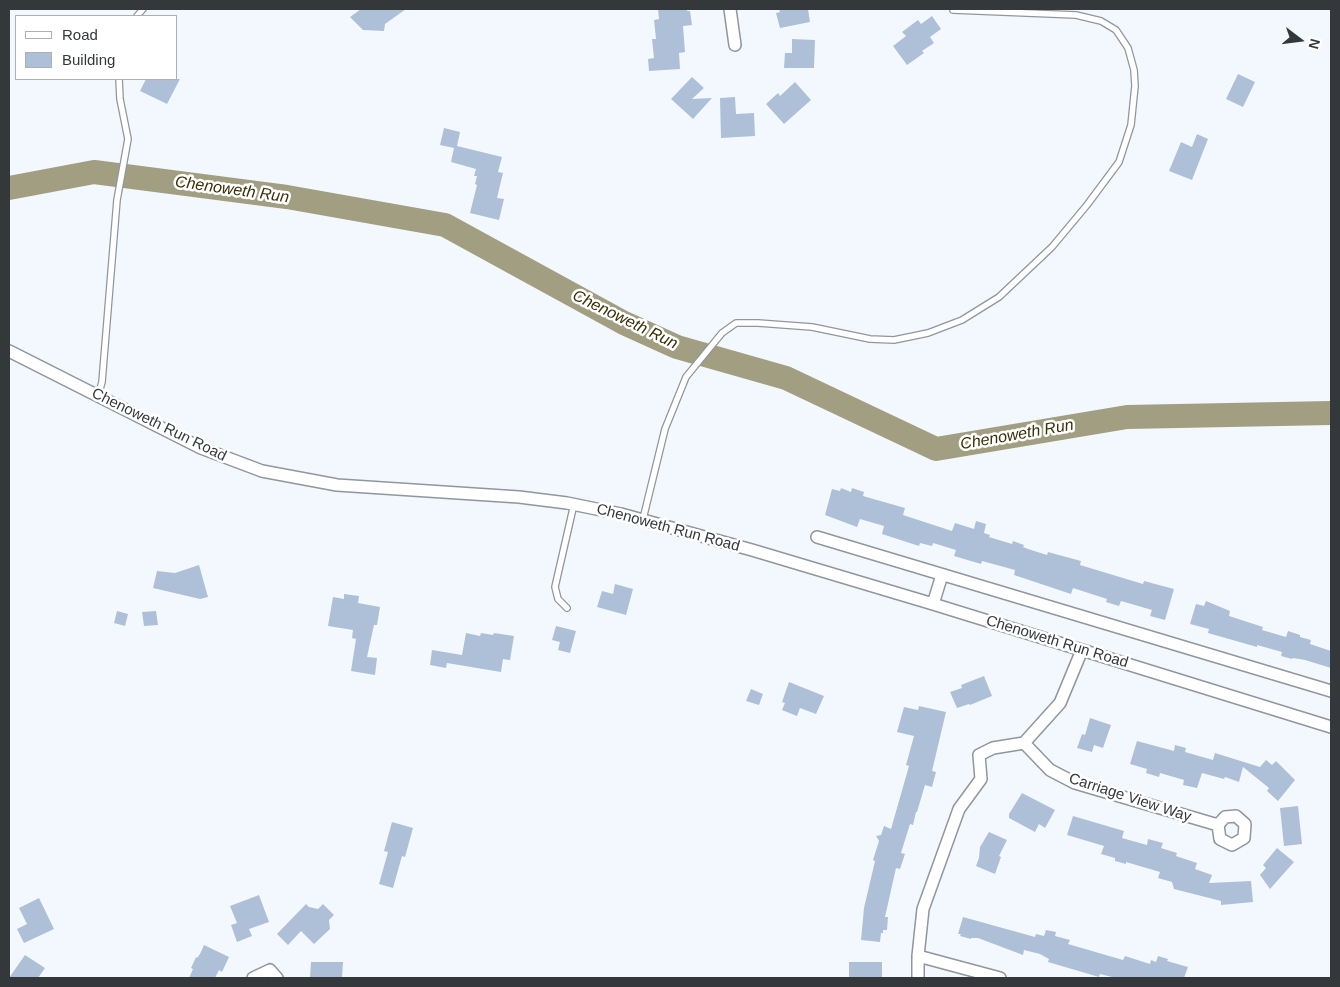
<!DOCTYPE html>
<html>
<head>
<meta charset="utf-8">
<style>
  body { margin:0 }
  #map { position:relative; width:1340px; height:987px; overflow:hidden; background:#f3f8ff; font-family:Arial,sans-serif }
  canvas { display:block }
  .frame { position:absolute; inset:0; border:10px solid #35383b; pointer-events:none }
  .legend { position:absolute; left:15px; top:15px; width:162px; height:65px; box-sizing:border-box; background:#fff; border:1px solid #aeafb1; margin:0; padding:6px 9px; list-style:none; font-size:15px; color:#35383b }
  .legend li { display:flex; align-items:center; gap:10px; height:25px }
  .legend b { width:25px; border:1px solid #aeafb1 }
  .north { position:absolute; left:1275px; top:15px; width:50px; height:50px; -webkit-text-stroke:4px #fff; paint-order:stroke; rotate:105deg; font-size:14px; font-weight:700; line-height:20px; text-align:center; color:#35383b }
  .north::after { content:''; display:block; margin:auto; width:18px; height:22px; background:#35383b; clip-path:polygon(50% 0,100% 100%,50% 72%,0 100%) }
</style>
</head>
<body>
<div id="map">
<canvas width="1340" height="987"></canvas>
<div class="frame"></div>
<ul class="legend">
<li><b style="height:6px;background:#fff"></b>Road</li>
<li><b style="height:14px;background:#adc0d8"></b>Building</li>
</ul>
<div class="north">N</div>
</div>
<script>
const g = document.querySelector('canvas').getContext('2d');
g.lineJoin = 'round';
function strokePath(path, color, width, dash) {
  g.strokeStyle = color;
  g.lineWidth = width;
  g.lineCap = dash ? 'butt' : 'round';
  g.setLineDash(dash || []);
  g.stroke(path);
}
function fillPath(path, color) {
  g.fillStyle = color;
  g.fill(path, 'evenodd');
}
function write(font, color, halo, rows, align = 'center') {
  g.font = font + ' Arial,sans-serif';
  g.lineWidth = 5;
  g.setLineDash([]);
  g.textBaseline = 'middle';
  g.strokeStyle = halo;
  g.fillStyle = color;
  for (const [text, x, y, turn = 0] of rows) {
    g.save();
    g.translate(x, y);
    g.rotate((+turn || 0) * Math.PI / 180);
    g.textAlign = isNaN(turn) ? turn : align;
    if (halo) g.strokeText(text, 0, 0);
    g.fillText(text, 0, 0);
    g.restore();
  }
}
strokePath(new Path2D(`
  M9,188L94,172L287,197L445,225L624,323L677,347L786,378L936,449L1127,417L1331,413`), '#a29e81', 24);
fillPath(new Path2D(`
  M361,9H406L385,24L384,31L363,30L350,17Z
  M658,9H687V11H690L692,25L683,26L685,52L679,53L680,69L649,71L648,59L654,58L652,39H656L654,20L659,19Z
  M779,9H808L810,22L780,28L776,13L780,12Z
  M932,16L941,29L930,37L934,43L922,51L924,53L907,65L893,46L906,36L902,32L918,20L921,24Z
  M792,39L815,40L814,68H784L785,53H792Z
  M1238,74L1255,82L1243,107L1226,99Z
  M692,77L704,88L692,99L712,98L693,119L671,99Z
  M146,79H180L167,104L140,91Z
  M795,82L811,100L784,124L766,104L778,93L780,96Z
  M735,97L736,114L754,113L755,136L721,138L720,98Z
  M444,128L460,132L457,146L502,157L498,172L503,173L497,198L504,199L499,220L470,213L477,185L475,184L477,176H474L476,169L451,162L454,148L440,145Z
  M1197,134L1208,139L1192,180L1169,171L1181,142L1192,147Z
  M841,488L851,492L852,488L864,492L863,496L905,508L903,515L952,531L955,523L974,529L976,521L986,524L984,533L990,535L989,537L1012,544L1013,541L1024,545L1023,547L1028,549L1047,555L1048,552L1081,561L1080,565L1143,584L1144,581L1174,589L1165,620L1150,616L1152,610L1121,601L1119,606L1106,602L1107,599L1073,588L1071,594L1014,575L1015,570L982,561L981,564L954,556L956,550L933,543L932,546L920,543L919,546L882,534L884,526L860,519L857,527L825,515L832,489L840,491Z
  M199,565L208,597L200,599L153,588L157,571L175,573Z
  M615,584L633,589L626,615L597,607L602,591L613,594Z
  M344,594L359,596L358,603L380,607L377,625H374L367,657L377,658L375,675L351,671L356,639L352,638L353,630L328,626L333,597L344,599Z
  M1206,601L1230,611L1229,616L1263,627L1262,630L1286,637L1288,631L1300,635V637L1311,640L1310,644L1331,651V668L1305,660L1293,658L1292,659L1281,656L1282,652L1257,645V647L1208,633L1209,629L1190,624L1196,604L1204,606Z
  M117,611L128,614L125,626L114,623Z
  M156,611L158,625L144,626L142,612Z
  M556,626L576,631L570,653L558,650L560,642L552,640Z
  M466,633L480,636L481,633L493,635L494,633L514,636L510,660L503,659L501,672L447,663L446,668L430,665L432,650L462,655Z
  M984,676L992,696L970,705L969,704L957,708L950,692L962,688L961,685Z
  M789,682L824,696L816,714L800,708L797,716L782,710L785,703L782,702Z
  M751,689L763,694L759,705L746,701Z
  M919,706L946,712L932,771L936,772L932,787L925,785L917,812H916L913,825L910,824L901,853L905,854L900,869L896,868L885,917H888L887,930H883V933H881L880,942L861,940L864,908L875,861L873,860L879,841L876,836L881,835L884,826L891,829L909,766L906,765L914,736L897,732L904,707L918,710Z
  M1090,718L1111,725L1103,748L1094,745L1092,752L1077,748L1082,734L1085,735Z
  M1137,741L1174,751L1175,745L1186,748L1185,752L1213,760L1215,753L1260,767L1266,760L1272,765L1276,761L1295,780L1278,801L1267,791L1269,788L1243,767L1239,782L1225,777L1224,779L1202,773L1197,788L1183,785L1184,780L1160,773L1159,777L1146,773L1147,769L1130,764Z
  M1022,793L1055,810L1045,828L1039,824L1035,832L1009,818V814Z
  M1298,806L1302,844L1284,846L1280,808Z
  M1073,816L1124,831L1122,838L1147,845L1148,839L1163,843L1161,848L1177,853L1176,856L1197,863L1195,869L1212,875L1209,883L1251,881L1253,902L1221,905V901L1174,889L1172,882L1158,878L1160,872L1126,862V864L1115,861V858L1101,854L1104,846L1067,835Z
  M392,822L413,828L405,857L402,856L393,888L379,884L388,852L384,851Z
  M989,832L1007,840L999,856L1001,857L995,874L976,866L979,858L980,847Z
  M1277,848L1294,862L1270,889L1260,875L1266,868L1263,865Z
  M259,895L269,922L249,929L252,936L237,942L231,925L237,923L230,906Z
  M39,898L54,929L24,943L17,929L27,924L19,908Z
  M306,904L309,907L318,909L323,904L334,915L329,920L330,929L314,944L301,931L288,945L277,934Z
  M963,917L1035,937L1036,934L1044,936L1046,930L1056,932L1055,936L1070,940L1068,944L1123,960L1125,956L1150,964L1151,960L1156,962L1158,956L1168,959L1167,961L1188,967L1184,978H1116L1100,974L1099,977L1048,962L1049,959L1040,954L1024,950L1023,955L978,938H971V939L960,936L961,934H958Z
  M204,945L229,957L222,972L219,970L215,978H189L193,969L191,968L196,957L197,958L200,954Z
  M25,955L45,968L38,978H9Z
  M311,962H343L342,978H310Z
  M849,962H882V978H849Z`), '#adc0d8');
const lane = new Path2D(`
  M137,16L143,9
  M98,396L102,382L117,200L128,139L120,99L119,79
  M643,519L665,429L686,377L722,333L736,323H758L812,327L870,339L894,340L928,333L962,320L999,297L1052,247L1087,205L1119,162L1131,125L1135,86L1134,70L1128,48L1116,30L1101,21L1076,15L953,10
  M567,608L558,599L555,587L574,504`);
const street = new Path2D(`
  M730,9L735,45
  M9,351L201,448L262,471L337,485L519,497L567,503L621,514L752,550L933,604L1331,727
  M817,537L1331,691
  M933,604L942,575
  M1024,743L1050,770L1075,783L1218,825L1220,839L1232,845L1244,838L1245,824L1236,816L1225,817L1218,825
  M918,956L1000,978
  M253,978L270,970L277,978
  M918,978V956L923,909L959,809L981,779L979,755L993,748L1024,743L1060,703L1082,650`);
strokePath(lane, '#90969e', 8);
strokePath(street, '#90969e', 14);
strokePath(lane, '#fff', 5.5);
strokePath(street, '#fff', 11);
write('15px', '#35383b', '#fff', [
  ["Chenoweth Run Road",159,425,26],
  ["Chenoweth Run Road",668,528,15],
  ["Chenoweth Run Road",1057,642,17],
  ["Carriage View Way",1130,798,18]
]);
write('italic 16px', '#373009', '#fff', [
  ["Chenoweth Run",232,190,8],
  ["Chenoweth Run",625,320,26],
  ["Chenoweth Run",1017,435,-10]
]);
</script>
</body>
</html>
